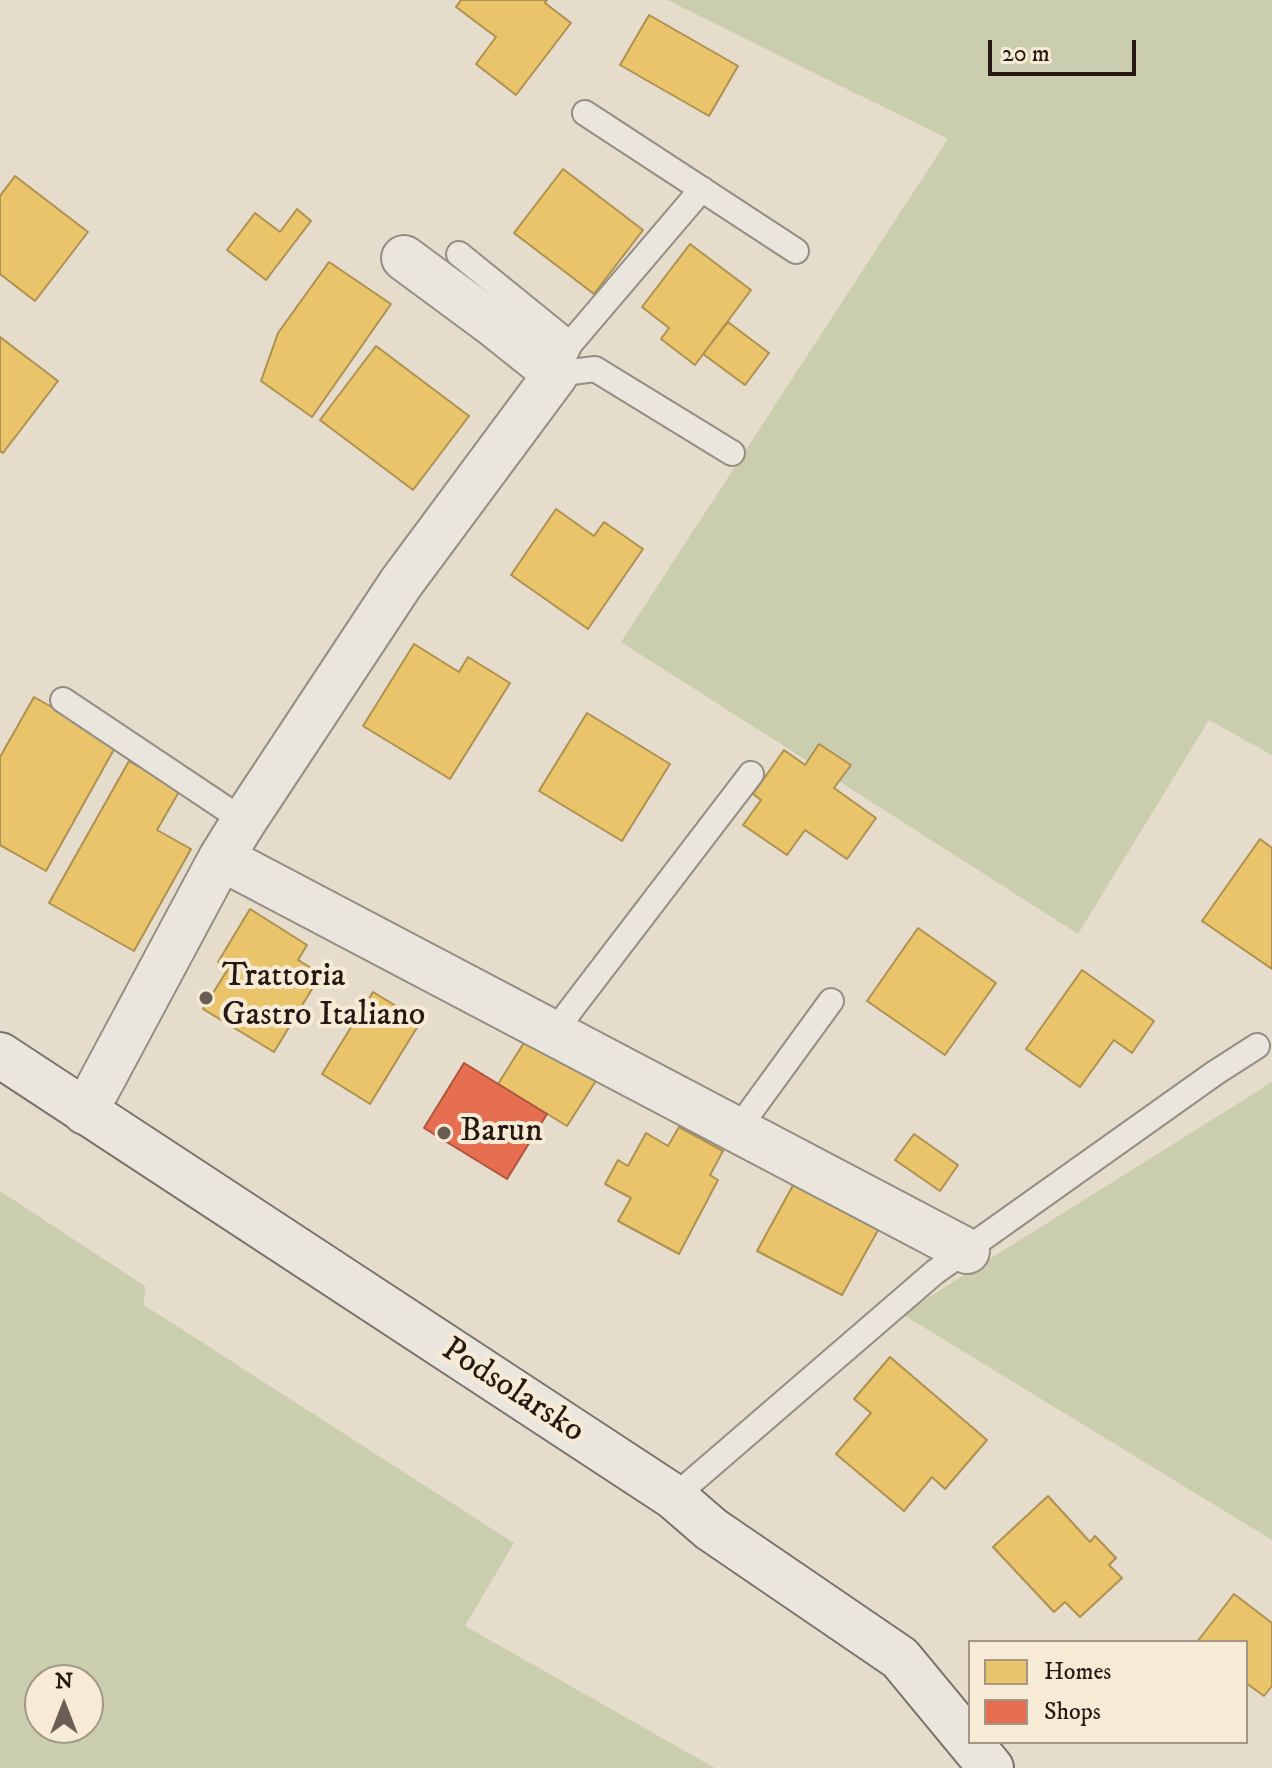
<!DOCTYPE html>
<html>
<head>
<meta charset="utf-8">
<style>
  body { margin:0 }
  #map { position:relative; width:1272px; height:1768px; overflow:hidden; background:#e6dccb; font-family:"IM FELL DW Pica",serif }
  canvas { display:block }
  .legend { position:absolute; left:968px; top:1640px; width:280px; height:104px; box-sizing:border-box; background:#f7ebd5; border:2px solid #a39788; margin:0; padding:10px 14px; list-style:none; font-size:24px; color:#261914 }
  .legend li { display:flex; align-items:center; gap:16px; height:40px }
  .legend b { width:40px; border:2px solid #a39788 }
  .north { position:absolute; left:24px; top:1664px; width:80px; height:80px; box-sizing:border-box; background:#f7ebd5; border:2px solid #a39788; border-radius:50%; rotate:0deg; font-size:22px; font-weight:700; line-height:32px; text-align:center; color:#261914 }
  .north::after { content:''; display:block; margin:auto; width:28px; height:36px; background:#695d54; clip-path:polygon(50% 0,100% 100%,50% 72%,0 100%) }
  .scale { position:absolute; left:988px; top:40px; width:148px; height:36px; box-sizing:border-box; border:4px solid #261914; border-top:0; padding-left:10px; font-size:24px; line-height:28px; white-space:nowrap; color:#261914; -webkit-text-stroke:6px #f7ebd5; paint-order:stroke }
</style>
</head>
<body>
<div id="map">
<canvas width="1272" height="1768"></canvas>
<ul class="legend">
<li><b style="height:22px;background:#e9c46a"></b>Homes</li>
<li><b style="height:22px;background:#e76f51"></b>Shops</li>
</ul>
<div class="north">N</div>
<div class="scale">20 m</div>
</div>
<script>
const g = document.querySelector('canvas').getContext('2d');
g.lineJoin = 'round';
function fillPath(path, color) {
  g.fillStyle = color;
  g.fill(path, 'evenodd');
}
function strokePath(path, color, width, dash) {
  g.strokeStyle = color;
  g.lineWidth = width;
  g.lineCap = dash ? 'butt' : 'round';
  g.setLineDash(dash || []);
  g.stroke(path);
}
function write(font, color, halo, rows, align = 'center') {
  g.font = font + ' "IM FELL DW Pica",serif';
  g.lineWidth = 8;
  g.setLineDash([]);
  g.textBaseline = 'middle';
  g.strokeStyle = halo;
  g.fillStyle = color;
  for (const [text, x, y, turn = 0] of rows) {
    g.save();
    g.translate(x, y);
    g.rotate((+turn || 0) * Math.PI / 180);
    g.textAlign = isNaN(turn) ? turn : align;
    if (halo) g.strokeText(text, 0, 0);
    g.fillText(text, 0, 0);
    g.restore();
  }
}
fillPath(new Path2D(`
  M667,0H1272V755L1209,720L1078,934L621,642L948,139Z
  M1272,1082V1540L902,1314Z
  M0,1191L145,1286L144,1305L514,1543L465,1626L715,1768H0ZM88,1680V1728H40V1680Z`), '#cbceae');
const homes = new Path2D(`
  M461,0H547L545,3L571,23L516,95L476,64L496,37L456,7Z
  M649,15L738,66L709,116L620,65Z
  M563,169L643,230L594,294L514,233Z
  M15,176L88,232L35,301L0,274V196Z
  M297,209L311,221L266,280L227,250L255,213L280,232Z
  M690,244L751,290L695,365L661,339L669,328L642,307Z
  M329,262L391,304L312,417L261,381L278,333Z
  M728,322L769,353L745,385L703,354Z
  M0,337L58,381L3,453L0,451Z
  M376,346L469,416L413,490L320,420Z
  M556,509L594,536L604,522L643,549L588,629L511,575Z
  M414,644L459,672L468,657L510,683L450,779L363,726Z
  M34,697L117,744L46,871L0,845V757Z
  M587,713L670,764L622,841L539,791Z
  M819,744L851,765L834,788L876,818L847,859L805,830L787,855L743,825L761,800L753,794L784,750L805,765Z
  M129,761L180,790L157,830L191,849L134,951L49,903Z
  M1260,839L1272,848V969L1202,921Z
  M250,909L307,945L298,960L321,974L274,1052L203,1009L228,969L218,962Z
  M918,928L996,983L945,1055L867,1001Z
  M1082,970L1154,1021L1132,1053L1114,1040L1080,1087L1026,1049Z
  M373,992L421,1021L370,1104L322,1074Z
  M530,1033L599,1076L567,1126L498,1084Z
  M679,1127L723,1151L710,1175L718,1180L679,1254L618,1221L631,1198L605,1184L618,1160L628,1166L646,1133L668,1146Z
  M914,1134L958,1165L940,1191L895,1160Z
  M797,1178L882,1223L842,1295L757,1251Z
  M890,1357L987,1440L945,1489L932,1477L904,1511L836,1454L871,1413L854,1399Z
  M1048,1496L1090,1542L1095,1536L1116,1558L1109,1565L1122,1578L1080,1617L1065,1602L1054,1612L993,1547Z
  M1234,1594L1272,1623V1686L1264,1696L1246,1683V1642H1197Z`);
fillPath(homes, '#e9c46a');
strokePath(homes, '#ae9150', 2);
const shops = new Path2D(`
  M464,1063L547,1114L507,1179L424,1128Z`);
fillPath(shops, '#e76f51');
strokePath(shops, '#ad553f', 2);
const service = new Path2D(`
  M585,113L796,251
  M459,254L570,344
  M556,374L570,344L702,189
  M556,374L595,369L732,453
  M63,700L244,821
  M553,1033L751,774
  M737,1130L831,1001
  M674,1497L935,1272L1215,1073L1257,1046`);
const minor = new Path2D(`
  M221,858L967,1251
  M85,1112L221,858L244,821L401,583L556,374L492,323L404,258`);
const secondary = new Path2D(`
  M0,1055L674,1497L711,1529L900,1658L991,1768`);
strokePath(service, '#948d82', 28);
strokePath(minor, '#948d82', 48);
strokePath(secondary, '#79726a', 48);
strokePath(service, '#ebe6dd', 24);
strokePath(minor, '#ebe6dd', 44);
strokePath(secondary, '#ebe6dd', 44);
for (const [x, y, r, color] of [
  [206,998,8,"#695d54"],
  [444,1133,8,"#695d54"]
]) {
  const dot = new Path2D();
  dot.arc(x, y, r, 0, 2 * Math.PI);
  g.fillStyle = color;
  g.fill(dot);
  strokePath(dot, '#f7ebd5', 3);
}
write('34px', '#261914', '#f7ebd5', [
  ["Trattoria",222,978],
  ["Gastro Italiano",222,1017],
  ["Barun",460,1133]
], 'left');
write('34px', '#261914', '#f7ebd5', [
  ["Podsolarsko",512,1392,33]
]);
</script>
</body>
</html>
